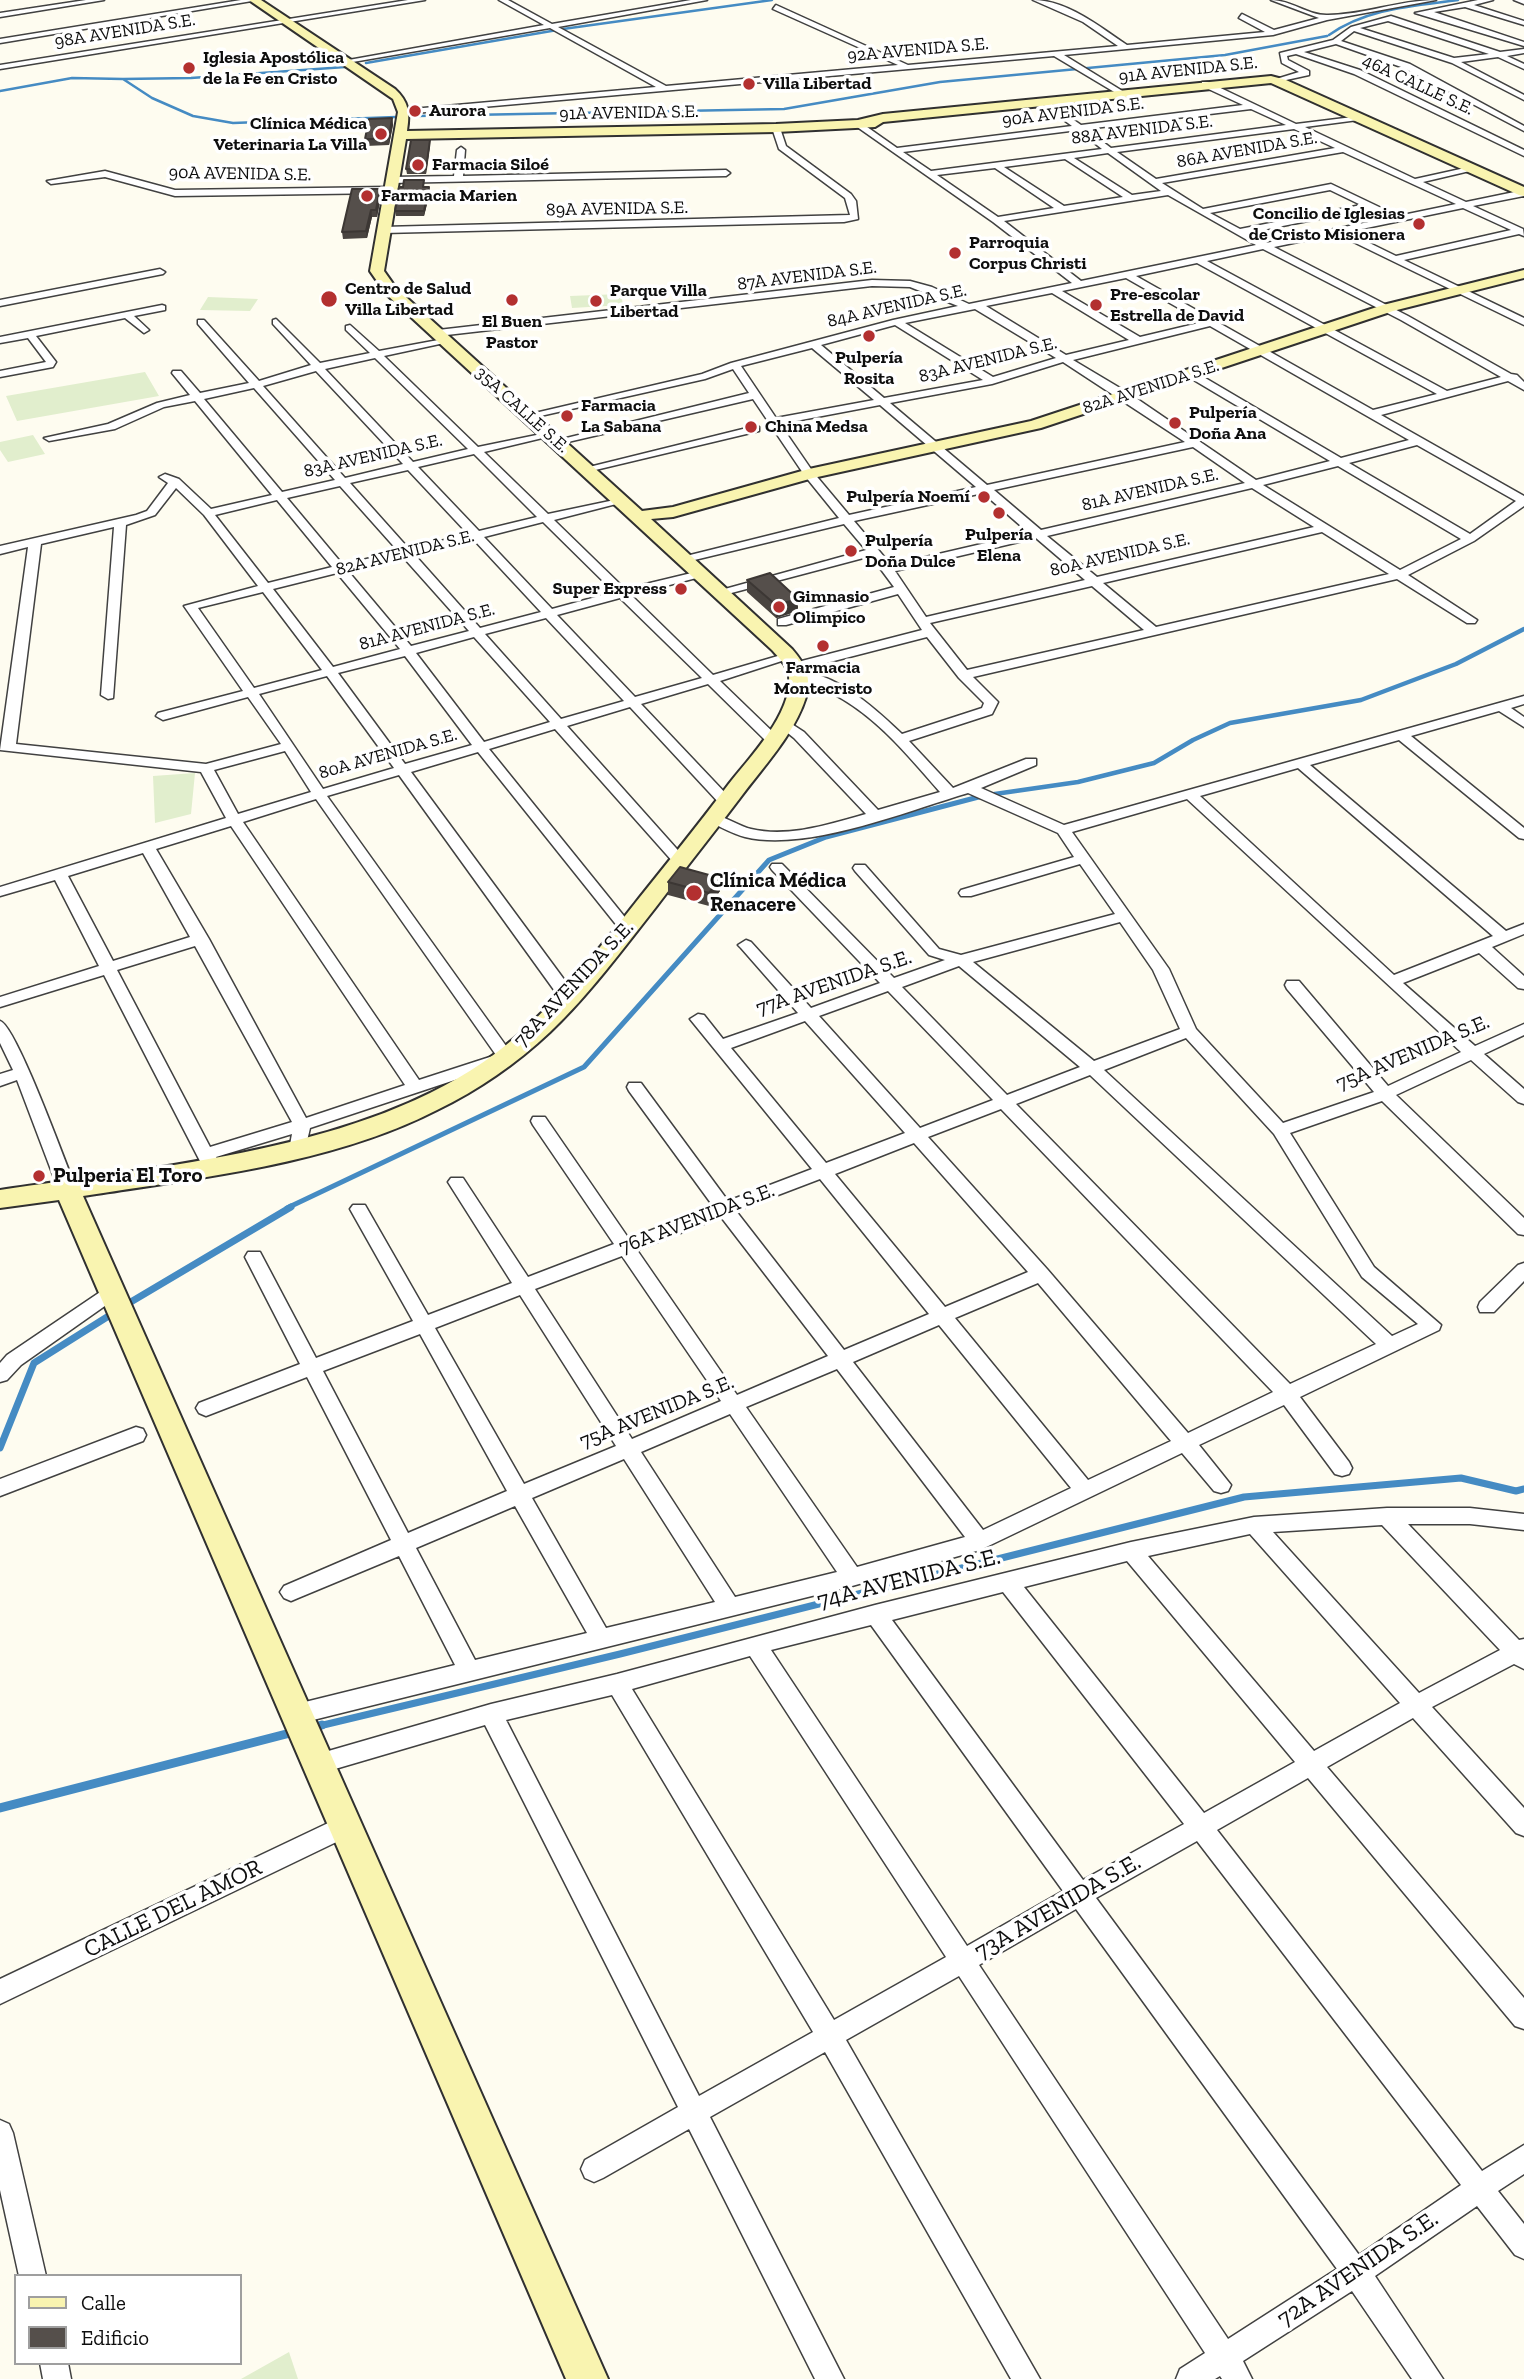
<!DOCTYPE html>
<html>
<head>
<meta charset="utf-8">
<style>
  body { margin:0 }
  #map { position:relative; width:1524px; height:2379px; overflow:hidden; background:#fefcf0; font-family:"Zilla Slab",serif }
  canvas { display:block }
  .legend { position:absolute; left:14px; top:2274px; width:228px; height:91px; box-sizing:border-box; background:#fff; border:2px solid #9f9f9f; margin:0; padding:9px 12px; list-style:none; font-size:21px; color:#0e0e0e }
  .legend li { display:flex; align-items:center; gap:14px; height:35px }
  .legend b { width:35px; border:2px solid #9f9f9f }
</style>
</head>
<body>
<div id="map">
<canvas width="1524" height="2379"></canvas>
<ul class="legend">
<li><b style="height:9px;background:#f9f4b0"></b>Calle</li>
<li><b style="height:19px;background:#554f4b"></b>Edificio</li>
</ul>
</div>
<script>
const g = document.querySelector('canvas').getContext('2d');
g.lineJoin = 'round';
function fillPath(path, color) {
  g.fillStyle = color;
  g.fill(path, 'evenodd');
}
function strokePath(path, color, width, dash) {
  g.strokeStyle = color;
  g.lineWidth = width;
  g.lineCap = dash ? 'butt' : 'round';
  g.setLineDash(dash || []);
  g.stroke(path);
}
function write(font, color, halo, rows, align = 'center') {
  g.font = font + ' "Zilla Slab",serif';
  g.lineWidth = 7;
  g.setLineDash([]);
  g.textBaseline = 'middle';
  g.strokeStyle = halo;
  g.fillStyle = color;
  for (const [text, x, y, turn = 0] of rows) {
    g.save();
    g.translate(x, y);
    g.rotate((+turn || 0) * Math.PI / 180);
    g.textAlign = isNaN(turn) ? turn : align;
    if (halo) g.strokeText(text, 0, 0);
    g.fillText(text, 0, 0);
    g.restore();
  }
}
fillPath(new Path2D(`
  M621,294L623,305L572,308L570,296Z
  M208,297L258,299L250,311L200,310Z
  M145,372L159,396L17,421L6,396Z
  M33,435L45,454L8,462L0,450V442Z
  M195,773L191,814L155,823L153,776Z
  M289,2352L298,2379H241Z`), '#e1eecd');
strokePath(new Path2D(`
  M1329,35C1367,8 1414,6 1458,0
  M366,63L563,29L772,0
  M123,79L191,78L345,67
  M0,91L72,78L123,79L152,98L193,116L233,123L396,117
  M416,116L784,109L940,82L1225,55L1327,36`), '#458bc3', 2.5);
strokePath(new Path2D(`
  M981,796L1078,782L1154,763L1193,740L1230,723L1361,700L1456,664L1524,629`), '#458bc3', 4.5);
strokePath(new Path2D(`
  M287,1208L584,1067L769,860L826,837L990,794`), '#458bc3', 5);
strokePath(new Path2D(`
  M124,1306L291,1207
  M0,1448L34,1363L115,1312
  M315,1727L620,1654L1244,1497L1461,1478L1516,1491L1524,1489`), '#458bc3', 7);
strokePath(new Path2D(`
  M311,1728L322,1725
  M0,1808L294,1732`), '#458bc3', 9);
const street = new Path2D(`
  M86,0H104L0,17V13Z
  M241,0H258L0,43V39Z
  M408,0H425L0,69V65Z
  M499,0H508L552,24L691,0H707L558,27L666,86L898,65L773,9L776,5L908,65L1118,46L1083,22L1033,0C1067,0 1100,27 1127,45L1265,32L1239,18L1242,14L1274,30L1319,18L1271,0C1291,0 1309,16 1328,15C1364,15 1399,0 1436,0L1327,20L1273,35L1064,55L1124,92L1121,96L1054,56L404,114L401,110L656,87L550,28L347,63L343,61L544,25Z
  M1478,0H1493L1474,5L1524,21V25L1465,7L1434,12L1524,42V46L1415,13Z
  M1514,0H1524V4Z
  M1391,16L1500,52L1524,49V53L1507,56L1524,64V69L1498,57L1461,62L1524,95V100L1452,63L1354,31L1341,41L1410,64L1524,126V131L1404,68L1336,44L1304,52L1360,70L1524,150V156L1354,74L1296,54L1287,56L1288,60L1309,71V75L1277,82L1273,80L1299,72L1282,63L1280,53L1333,40L1351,27ZM1388,21L1489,54L1454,58L1360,28Z
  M1202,82H1208L1296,124L1361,116L1358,120L1305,127L1415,179L1474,166V170L1423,182L1466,202L1524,190V196L1473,206L1523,229L1524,236L1519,234L1404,260L1524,318V325L1337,234L1274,247L1408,316L1511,374L1517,375L1524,382V390L1508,381L1381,415L1524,496V506L1474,541L1408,575L1477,620L1475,623H1467L1397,579L973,677L998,702L992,714L909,741L953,788L1026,759H1036V765L981,788L1064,825L1524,696V704L1511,708L1524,717V727L1499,711L1411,736L1524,828V839L1519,838L1399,740L1310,765L1506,931L1524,924V934L1492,947L1524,976V989L1518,988L1479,953L1403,983L1475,1046L1524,1024V1035L1484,1054L1524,1089V1104L1518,1102L1471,1060L1396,1095L1524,1218V1235L1518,1234L1382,1101L1290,1133L1374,1267L1441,1325L1439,1330L1300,1397L1349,1462L1352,1468L1349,1474L1342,1476L1335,1474L1284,1405L1199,1445L1231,1485L1228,1491L1221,1493L1214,1491L1182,1453L980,1550L852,1586L297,1724L289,1721L286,1714L289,1707L297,1704L455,1665L399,1556L298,1598L291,1601L284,1598L280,1592L284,1586L391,1540L307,1377L206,1416L199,1413L196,1408L199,1403L300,1364L245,1257L248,1252H260L316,1358L413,1321L350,1209L353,1205H365L428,1315L512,1283L448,1182L451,1178H463L528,1277L614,1244L533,1125L531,1121L533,1117H545L629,1239L713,1206L629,1091L627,1087L629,1083H641L728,1201L812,1169L690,1019L698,1014L704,1015L723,1039L798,1013L741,948L738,945L746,940L751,942L811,1008L880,983L772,870L770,867L772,864H782L894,978L945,960L929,955L855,871L853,868L855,865H865L939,949L961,955L1115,914L1080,864L971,896H961L959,893L961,890L1074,857L1058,833L968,793C907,811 807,852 745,837C733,834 721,827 710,822V816L715,815C728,818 739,826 751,829C789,838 830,824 866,814L794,738L779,726V720L784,719L804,732L878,810L940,792C899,745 858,694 794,679V673C831,667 878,711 902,734L982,708L984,703L959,678L927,637L795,671L790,670V664L922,630L898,594L786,625H778V619L894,587L871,556L720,596L714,592L866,550L844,524L682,563V557L839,518L805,476L753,399L555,445L550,442L749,393L733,369L705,379L527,419L522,416L702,374L731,363L893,320L958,306L910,287L872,286L438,336L433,333L438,330L872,280L910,281L932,287L969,304L1072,283L993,222L853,124L860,122L897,148L1072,126L1042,104L1045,100L1081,125L1243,105L1202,86ZM1251,109L1286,125L1111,148L1086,129ZM1294,129L1335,148L1156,179L1117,152ZM1078,130L1102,149L931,171L903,152ZM1343,152L1456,204L1398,216L1331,184L1203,209L1162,183ZM1108,153L1161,191L1132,195L1074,158ZM1065,159L1123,197L1064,206L1004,167ZM995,168L1054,208L998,217L937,175ZM1330,190L1361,205L1240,229L1210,213ZM1168,195L1256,245L1081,281L1004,221ZM1463,208L1511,230L1396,256L1347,232ZM1369,209L1388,218L1266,243L1247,233ZM1263,249L1401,320L1501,377L1447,391L1207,261ZM1197,263L1437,394L1373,410L1136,276ZM1126,278L1203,322L1140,337L1062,291ZM1052,293L1129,340L1066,355L986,306ZM975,309L1056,358L993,377L905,323ZM895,325L983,380L884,398L821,345ZM1210,326L1409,440L1341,458L1195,372H1187V376L1330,461L1256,480L1130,394L1073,360ZM812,348L874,400L776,418L741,366ZM1063,362L1185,442L987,485L890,403L992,384ZM880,405L976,487L849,515L813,472L780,424ZM1417,445L1516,501L1470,534L1349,463ZM1193,447L1245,483L1041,530L994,490ZM1338,466L1461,539L1400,570L1263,485ZM1252,488L1314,527L1097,577L1047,536ZM983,493L1029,533L891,565L854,521ZM1322,532L1389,574L1156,627L1103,583ZM1036,538L1085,580L926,617L895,571ZM1092,586L1144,630L967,670L930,623ZM1298,768L1493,936L1394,975L1200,796ZM1187,799L1461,1052L1388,1086L1299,981H1287L1285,985L1287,989L1374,1092L1283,1123L1196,1029L1169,969L1072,832ZM1120,922L1153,970L1180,1029L1094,1061L973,962ZM959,966L1080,1067L1007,1095L902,987ZM888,991L993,1100L920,1128L819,1016ZM805,1021L905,1133L826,1163L731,1048ZM1186,1038L1274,1134L1362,1277L1418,1324L1392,1336L1104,1070ZM1090,1075L1376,1344L1290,1384L1016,1104ZM1001,1109L1273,1392L1188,1433L1047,1269L928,1137ZM914,1143L1028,1272L945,1307L835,1174ZM820,1179L929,1314L844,1350L736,1211ZM721,1217L828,1356L737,1395L637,1250ZM622,1256L721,1401L632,1439L535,1289ZM1038,1283L1171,1441L1088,1480L955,1318ZM520,1295L616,1446L524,1484L435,1328ZM939,1325L1071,1488L983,1530L853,1362ZM420,1334L507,1491L408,1533L323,1371ZM837,1369L965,1537L857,1567L746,1407ZM730,1414L837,1572L735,1597L641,1452ZM624,1459L715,1602L606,1628L532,1498ZM515,1506L587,1633L475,1660L416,1548Z
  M776,126L780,128L786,146L851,194L856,201L858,219L844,222L383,233L378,230L383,227L850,215L845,198L779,149L772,128Z
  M461,147L465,150L463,176L726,170L730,173L726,176L391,183L387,180L391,177L454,176L457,150Z
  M105,171L175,190L389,187L393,190L389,193L175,196L105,177L51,184L47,181Z
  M160,269L165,272L163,274L0,306V300Z
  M162,305L165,306V310L134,316L149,330L144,333L125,318L36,336L56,362L53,367L0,377V371L46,362L28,338L0,343V337Z
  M276,319L320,363L370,353L346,330V326L350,325L379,351L449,338V342L384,356L478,447L551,432V436L484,452L548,514L624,498V502L554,520L625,589L704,570V576L631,595L713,675L788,653L794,657L720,681L777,736V742H767L708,684L641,704L730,798V804H720L630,707L567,726L684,857L686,860L684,863H674L555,729L489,749L632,926L635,929L632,932H622L478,752L411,772L574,993L576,997L574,1001H562L399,775L327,796L514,1057L512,1061L310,1128L304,1154L298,1156L289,1150L292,1134L216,1157L219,1163L210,1169L201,1163L104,975L0,1007V997L99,966L55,880L0,896V887L226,818L201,772L0,750L28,547L0,554V546L136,515L147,511L168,483L159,477L165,474L179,479L211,509L272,495L195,401L164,407L115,429L49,441L44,438L108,424L157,403L190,395L172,373L173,371H181L200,393L249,383L198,324V320H204L259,381L311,365L273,324V320ZM375,358L468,449L413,462L325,369ZM316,371L403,464L345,478L263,386ZM254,388L335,480L282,492L204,399ZM474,454L537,517L479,531L418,467ZM408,470L468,534L409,549L350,483ZM340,486L398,551L343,565L287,498ZM176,488L204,515L258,586L184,606L243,691L158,713L156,716L163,720L248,697L281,744L206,764L16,744L41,544L114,527L101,695L108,699L113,698L126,525L155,515ZM277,500L332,567L268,583L215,515ZM543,522L614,592L552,609L484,537ZM474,540L541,612L480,628L414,554ZM403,557L469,631L411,646L348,571ZM337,573L400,649L333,667L273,589ZM263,592L322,670L254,688L198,608ZM620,598L702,678L635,697L557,615ZM546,618L624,701L561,719L485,634ZM474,637L550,722L484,742L416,653ZM405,656L472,745L405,764L338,673ZM327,676L394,768L323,789L259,694ZM285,751L311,792L238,814L214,770ZM316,799L496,1055L419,1080L243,822ZM231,826L405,1085L306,1118L209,939L156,849ZM143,853L190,937L113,961L68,876ZM195,946L292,1122L210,1147L117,970Z
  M755,426L759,427V431L587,472L581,469Z
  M0,1021C16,1025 67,1167 77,1191L74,1195L68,1197L59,1191L17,1080L0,1086V1074L13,1070L0,1043Z
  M1524,1263V1281L1494,1312H1480L1478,1307L1480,1302L1518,1265Z
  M112,1284L119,1286L121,1291L119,1296L21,1365L7,1380L0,1382V1363L7,1355Z
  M136,1427L143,1429L146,1435L143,1441L0,1496V1479Z
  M1387,1508H1470L1524,1514V1530L1470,1524H1408L1519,1640L1524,1639V1669L1514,1664L1432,1707L1524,1808V1836L1516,1833L1413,1718L1327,1767L1524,1998V2029L1515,2026L1308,1778L1217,1830L1482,2171L1524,2145V2174L1498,2191L1524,2224V2259L1515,2255L1477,2206L1375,2276L1443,2379H1412L1352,2291L1243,2361L1252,2379H1222L1220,2376L1215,2379H1176L1180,2369L1205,2353L959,1976L846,2040L1040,2379H1011L825,2052L710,2117L844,2379H815L689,2129L603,2178L594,2182L585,2178L581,2169L585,2160L678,2107L485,1725L318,1774L310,1771L307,1764L310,1757L318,1754L491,1704L617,1674L875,1605L1131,1542L1254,1517ZM1382,1525L1500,1650L1419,1693L1273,1532ZM1250,1534L1400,1703L1314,1751L1148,1556ZM1127,1561L1295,1762L1204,1813L1024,1587ZM1003,1592L1184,1824L1083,1880L892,1620ZM871,1625L1063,1891L967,1946L771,1650ZM750,1656L946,1957L834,2020L632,1689ZM612,1695L813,2032L699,2096L506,1720ZM1197,1841L1461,2185L1359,2255L1096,1898ZM1076,1909L1337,2269L1228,2339L979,1965Z
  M345,1815L353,1818L357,1826L353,1834L0,2004V1979Z
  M0,2120L9,2124L13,2133L46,2276H19L0,2190Z
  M40,2363H68L71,2379H43Z`);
const secondary = new Path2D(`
  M249,0H261L395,89C409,102 410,113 407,131L776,124L858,120L883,114L1271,76L1286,80L1524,187V196L1519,195L1271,83L883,122L875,127L776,132L406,139L384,271L396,288L642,511L673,507L809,469L1031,421L1383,305L1524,270V278L1393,311L1041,428L813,478L673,517L651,519L792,649C805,664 812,677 806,697C794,735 763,767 740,798C712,835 684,870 656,907C622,950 589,995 550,1032C516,1064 478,1090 437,1110C332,1164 199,1178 83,1196L608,2379H566L59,1200L0,1208V1190C159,1166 365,1151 496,1053C551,1011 594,955 636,902C667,863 698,825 728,785C749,758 793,713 789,676C788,666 779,658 772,650L386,294L370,271L398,112L393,99Z`);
strokePath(street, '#414141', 3);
strokePath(secondary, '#303030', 4);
fillPath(street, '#fff');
fillPath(secondary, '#f9f4b0');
fillPath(new Path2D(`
  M392,118L393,125L389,145L366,146L365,139Z
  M430,140V145L426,174H407L406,169Z
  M425,187H429L430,192L424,216H396L395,211Z
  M381,196L377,217H372L367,238L343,239L342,232Z
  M747,580L798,599V611L776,618L747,592Z
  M668,882L720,891L709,906L668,895Z`), '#494440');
fillPath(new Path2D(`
  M392,118L393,125L389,145V139Z
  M430,140V145L426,174V169Z
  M429,187L430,192L424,216V211Z
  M380,189L381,196L377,217L376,210Z
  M371,210L372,217L367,238L366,231Z
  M798,599V611L776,618V605Z
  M720,878V891L709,906V893Z`), '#3c3734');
const building = new Path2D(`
  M392,118L389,139H365L369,119Z
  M411,140H430L426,169H406Z
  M404,180H424L423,187H429L424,211H395L399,187H403Z
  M352,189H380L376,210H371L366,231L342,232Z
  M770,573L798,599L776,605L747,580Z
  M680,867L720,878L709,893L668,882Z`);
fillPath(building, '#554f4b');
strokePath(building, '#3c3734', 2);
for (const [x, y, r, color] of [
  [189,68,7,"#b33030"],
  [749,84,7,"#b33030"],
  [415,111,7,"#b33030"],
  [381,134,7,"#b33030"],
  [418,165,7,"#b33030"],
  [367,196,7,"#b33030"],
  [1419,224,7,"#b33030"],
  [955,253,7,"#b33030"],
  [329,299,9,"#b33030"],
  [512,300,7,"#b33030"],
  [596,301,7,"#b33030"],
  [1096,305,7,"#b33030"],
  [869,336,7,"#b33030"],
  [567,416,7,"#b33030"],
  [1175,423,7,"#b33030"],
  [751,427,7,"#b33030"],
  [984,497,7,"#b33030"],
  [999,513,7,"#b33030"],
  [851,551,7,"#b33030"],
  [681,589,7,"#b33030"],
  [779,607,7,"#b33030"],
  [823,646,7,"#b33030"],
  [694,893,9,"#b33030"],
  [39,1176,7,"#b33030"]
]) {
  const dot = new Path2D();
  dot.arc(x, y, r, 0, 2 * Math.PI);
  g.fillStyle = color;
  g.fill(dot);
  strokePath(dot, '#fff', 2.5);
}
write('18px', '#0e0e0e', '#fff', [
  ["98A AVENIDA S.E.",125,31,-9],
  ["92A AVENIDA S.E.",918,50,-5],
  ["91A AVENIDA S.E.",1188,70,-6],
  ["46A CALLE S.E.",1418,85,25],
  ["90A AVENIDA S.E.",1073,112,-7],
  ["91A AVENIDA S.E.",629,113,-1],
  ["88A AVENIDA S.E.",1142,130,-7],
  ["86A AVENIDA S.E.",1247,150,-10],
  ["90A AVENIDA S.E.",240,174,1],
  ["89A AVENIDA S.E.",617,209,-1],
  ["87A AVENIDA S.E.",807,276,-7],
  ["84A AVENIDA S.E.",897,306,-13],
  ["83A AVENIDA S.E.",988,360,-14],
  ["82A AVENIDA S.E.",1151,387,-18],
  ["35A CALLE S.E.",522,410,42],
  ["83A AVENIDA S.E.",373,456,-13],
  ["81A AVENIDA S.E.",1150,490,-13],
  ["82A AVENIDA S.E.",405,553,-14],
  ["80A AVENIDA S.E.",1120,555,-13],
  ["81A AVENIDA S.E.",427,627,-15],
  ["80A AVENIDA S.E.",388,754,-16]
]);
write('bold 18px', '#0e0e0e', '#fff', [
  ["Iglesia Apostólica",203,58],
  ["de la Fe en Cristo",203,79],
  ["Villa Libertad",763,84],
  ["Aurora",429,111],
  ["Clínica Médica",367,124,"right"],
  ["Veterinaria La Villa",367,145,"right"],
  ["Farmacia Siloé",432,165],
  ["Farmacia Marien",381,196],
  ["Concilio de Iglesias",1405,214,"right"],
  ["de Cristo Misionera",1405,235,"right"],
  ["Parroquia",969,243],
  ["Corpus Christi",969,264],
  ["Centro de Salud",345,289],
  ["Villa Libertad",345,310],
  ["Parque Villa",610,291],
  ["Libertad",610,312],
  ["Pre-escolar",1110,295],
  ["Estrella de David",1110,316],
  ["El Buen",512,322,"center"],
  ["Pastor",512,343,"center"],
  ["Pulpería",869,358,"center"],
  ["Rosita",869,379,"center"],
  ["Farmacia",581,406],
  ["La Sabana",581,427],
  ["Pulpería",1189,413],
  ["Doña Ana",1189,434],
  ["China Medsa",765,427],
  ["Pulpería Noemí",970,497,"right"],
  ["Pulpería",999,535,"center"],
  ["Elena",999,556,"center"],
  ["Pulpería",865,541],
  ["Doña Dulce",865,562],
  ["Super Express",667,589,"right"],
  ["Gimnasio",793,597],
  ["Olimpico",793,618],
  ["Farmacia",823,668,"center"],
  ["Montecristo",823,689,"center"]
], 'left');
write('bold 21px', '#0e0e0e', '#fff', [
  ["Clínica Médica",710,881],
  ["Renacere",710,905],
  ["Pulperia El Toro",53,1176]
], 'left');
write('21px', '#0e0e0e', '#fff', [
  ["77A AVENIDA S.E.",834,983,-19],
  ["78A AVENIDA S.E.",574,984,-47],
  ["75A AVENIDA S.E.",1413,1053,-23],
  ["76A AVENIDA S.E.",697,1219,-21],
  ["75A AVENIDA S.E.",657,1412,-22]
]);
write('24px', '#0e0e0e', '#fff', [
  ["74A AVENIDA S.E.",909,1579,-14],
  ["73A AVENIDA S.E.",1058,1907,-30],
  ["CALLE DEL AMOR",173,1909,-26],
  ["72A AVENIDA S.E.",1358,2269,-34]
]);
</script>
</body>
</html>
